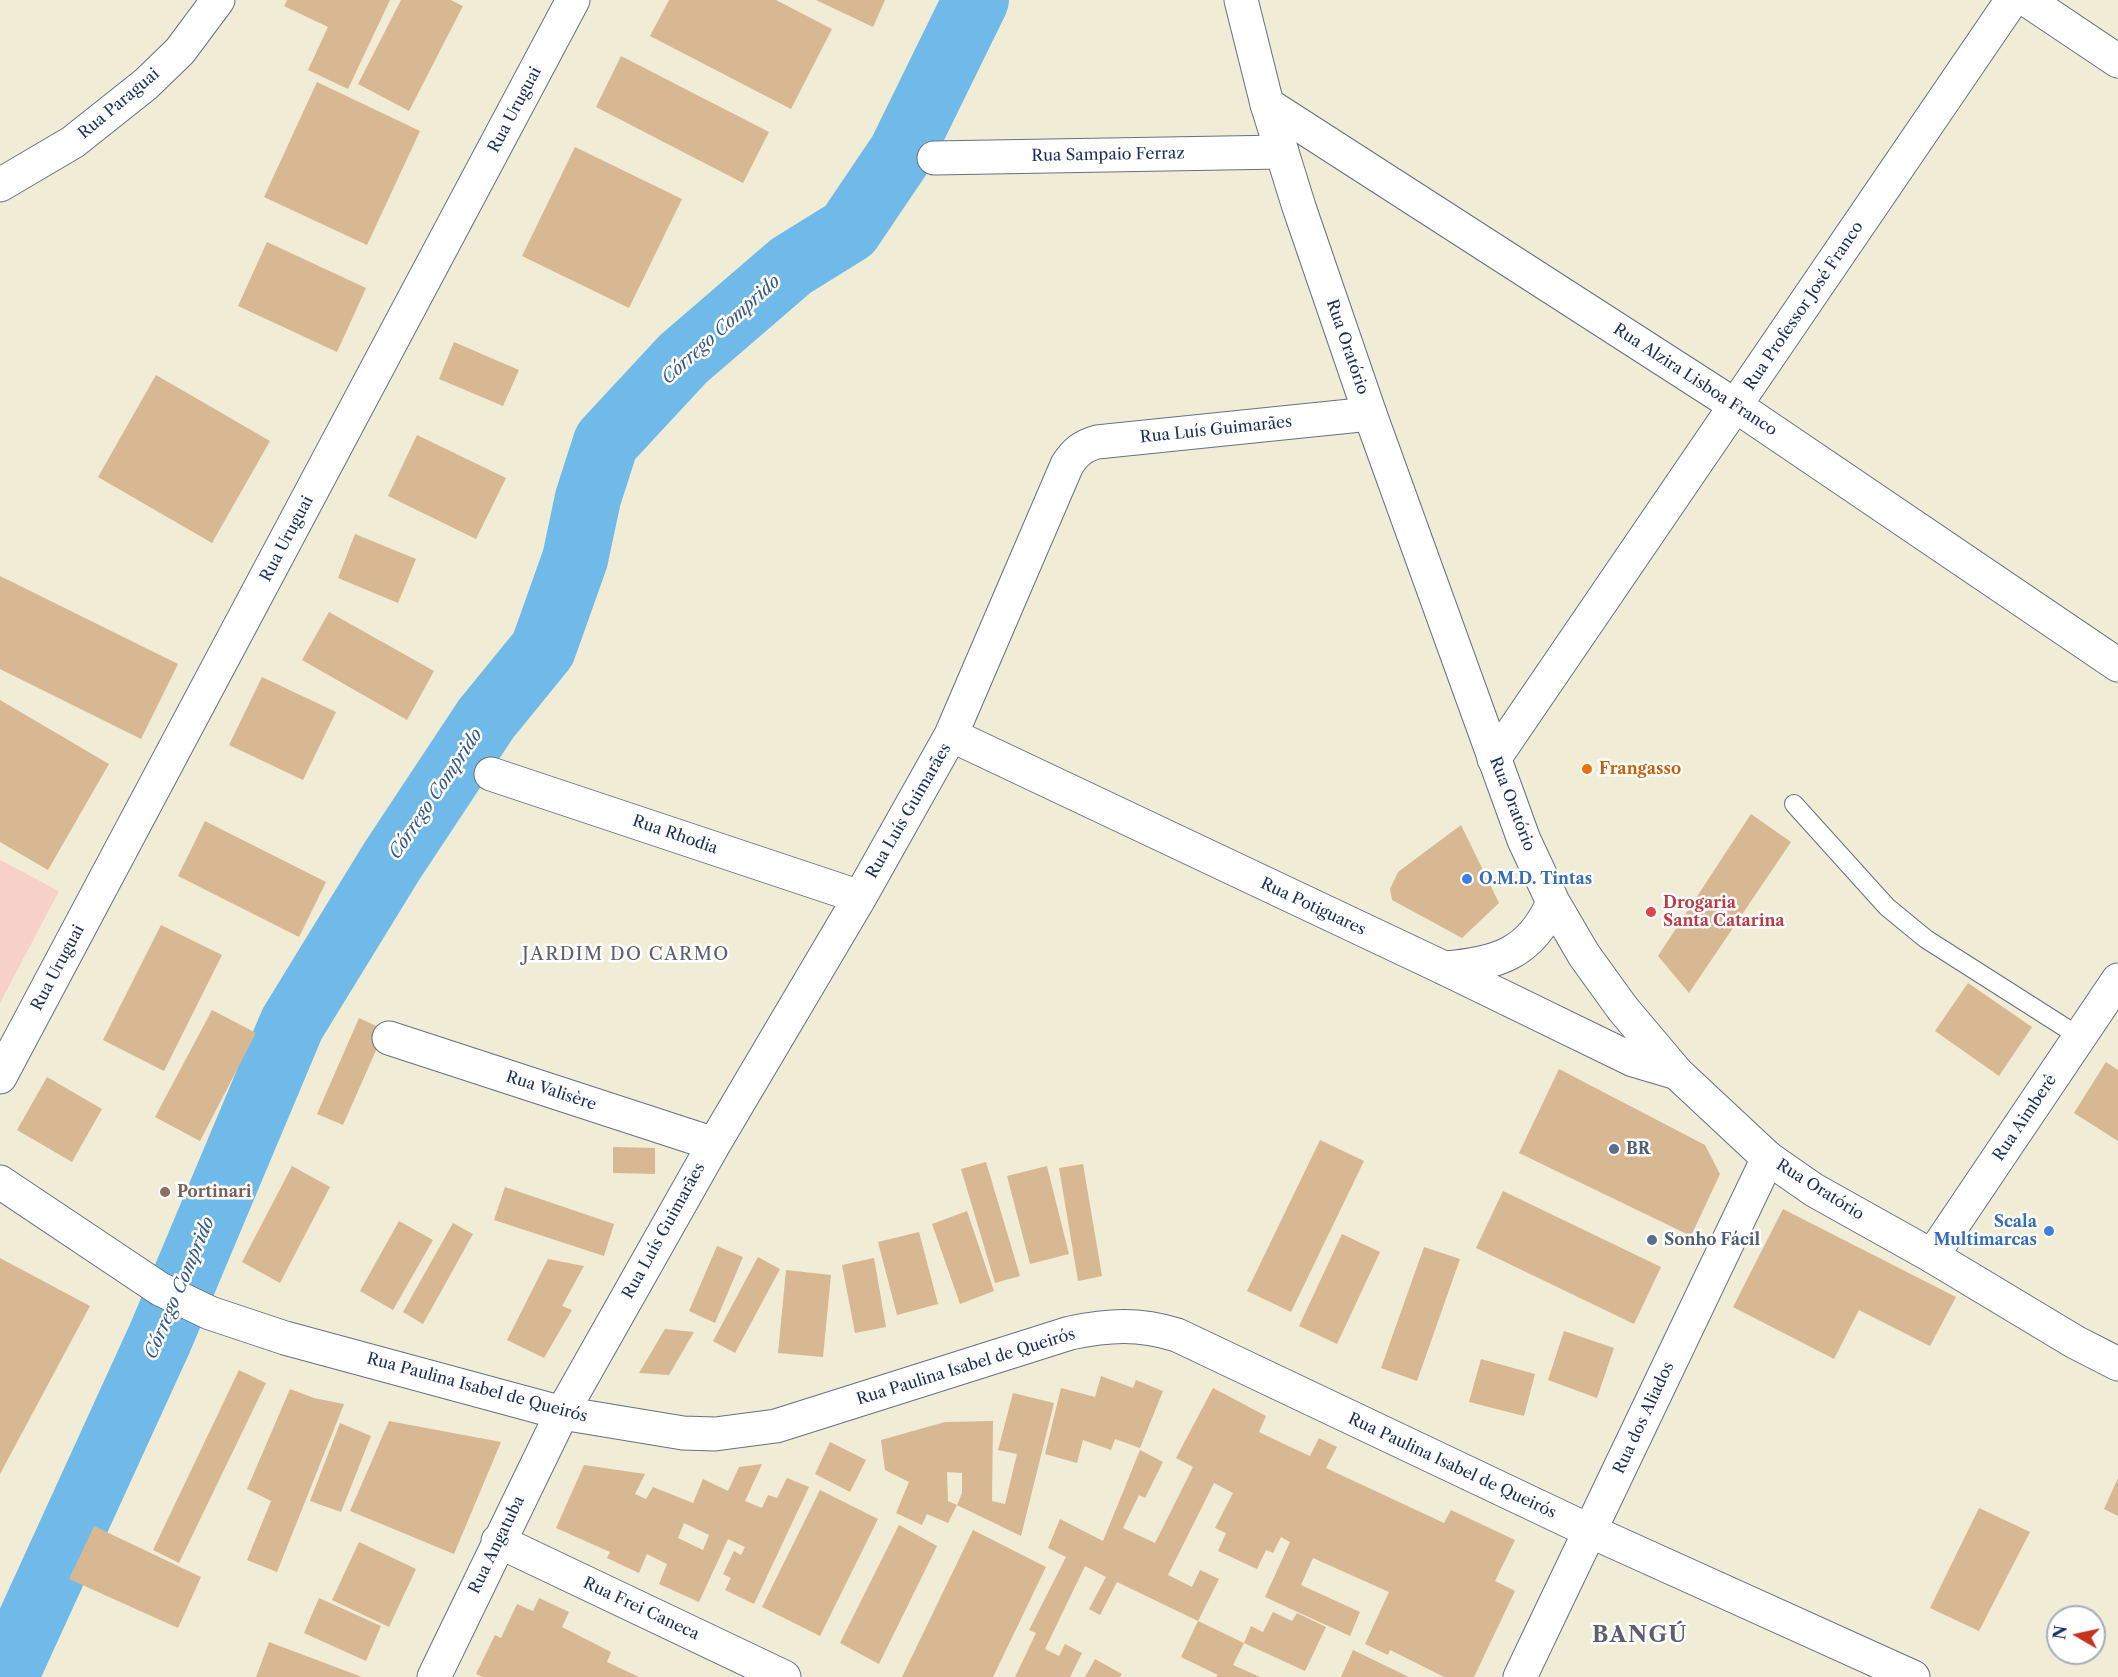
<!DOCTYPE html>
<html>
<head>
<meta charset="utf-8">
<style>
  body { margin:0 }
  #map { position:relative; width:2118px; height:1677px; overflow:hidden; background:#f1ecd5; font-family:"Libre Caslon Text",serif }
  canvas { display:block }
  .north { position:absolute; left:2046px; top:1605px; width:60px; height:60px; box-sizing:border-box; background:#fff; border:2px solid #a4acbf; border-radius:50%; rotate:279deg; font-size:16px; font-weight:700; line-height:24px; text-align:center; color:#1b2f5e }
  .north::after { content:''; display:block; margin:auto; width:21px; height:27px; background:#c8321e; clip-path:polygon(50% 0,100% 100%,50% 72%,0 100%) }
</style>
</head>
<body>
<div id="map">
<canvas width="2118" height="1677"></canvas>
<div class="north">N</div>
</div>
<script>
const g = document.querySelector('canvas').getContext('2d');
g.lineJoin = 'round';
function fillPath(path, color) {
  g.fillStyle = color;
  g.fill(path, 'evenodd');
}
function strokePath(path, color, width, dash) {
  g.strokeStyle = color;
  g.lineWidth = width;
  g.lineCap = dash ? 'butt' : 'round';
  g.setLineDash(dash || []);
  g.stroke(path);
}
function write(font, color, halo, rows, align = 'center') {
  g.font = font + ' "Libre Caslon Text",serif';
  g.lineWidth = 5;
  g.setLineDash([]);
  g.textBaseline = 'middle';
  g.strokeStyle = halo;
  g.fillStyle = color;
  for (const [text, x, y, turn = 0] of rows) {
    g.save();
    g.translate(x, y);
    g.rotate((+turn || 0) * Math.PI / 180);
    g.textAlign = isNaN(turn) ? turn : align;
    if (halo) g.strokeText(text, 0, 0);
    g.fillText(text, 0, 0);
    g.restore();
  }
}
fillPath(new Path2D(`
  M0,860L59,891L0,1003Z`), '#f7d1c7');
strokePath(new Path2D(`
  M5,1677L160,1338L292,1024L392,861L486,719L543,649L575,559L588,498L606,442L683,359L791,266L849,230L901,153L976,0`), '#70bae9', 66);
fillPath(new Path2D(`
  M287,0H390L348,89L308,70L328,27L284,6Z
  M401,0H451L463,6L409,111L358,84Z
  M669,0H776L832,29L791,109L650,36Z
  M816,0H885L873,27Z
  M621,56L769,132L743,183L596,107Z
  M317,82L420,131L367,245L264,197Z
  M575,147L682,199L629,308L522,256Z
  M267,242L366,288L337,352L238,306Z
  M454,342L519,370L503,406L439,379Z
  M156,375L270,441L212,543L98,477Z
  M417,435L506,478L476,539L388,496Z
  M355,534L416,559L398,603L338,578Z
  M0,576L178,664L141,739L0,669Z
  M329,612L434,671L407,720L302,660Z
  M262,677L336,712L303,780L229,745Z
  M0,700L109,764L48,870L0,842Z
  M1751,814L1791,842L1689,993L1658,956Z
  M205,821L326,882L299,937L178,876Z
  M1461,825L1499,903L1462,938L1392,900L1390,889L1398,872Z
  M161,925L222,955L164,1071L103,1040Z
  M1968,983L2032,1027L1999,1076L1935,1031Z
  M212,1010L256,1033L200,1141L155,1117Z
  M359,1018L385,1030L343,1125L317,1114Z
  M2106,1062L2118,1070V1141L2074,1113Z
  M1559,1069L1705,1145L1720,1174L1691,1236L1519,1153Z
  M47,1077L102,1109L72,1162L17,1130Z
  M1320,1140L1364,1161L1291,1312L1247,1291Z
  M613,1147L655,1148V1174L613,1173Z
  M986,1162L1020,1276L995,1283L961,1169Z
  M1083,1164L1102,1276L1078,1281L1059,1168Z
  M292,1166L330,1187L280,1283L242,1262Z
  M1047,1166L1069,1254L1030,1264L1007,1176Z
  M505,1187L614,1224L604,1256L494,1220Z
  M1503,1191L1661,1267L1634,1324L1476,1248Z
  M1783,1209L1956,1297L1930,1346L1859,1310L1834,1359L1733,1307Z
  M967,1211L994,1291L960,1304L932,1224Z
  M399,1221L433,1240L393,1310L360,1291Z
  M453,1223L473,1234L423,1324L403,1312Z
  M919,1232L938,1304L897,1315L878,1242Z
  M1342,1234L1380,1252L1337,1344L1299,1326Z
  M717,1246L743,1257L715,1323L689,1311Z
  M1424,1247L1460,1259L1417,1381L1381,1368Z
  M758,1257L780,1269L735,1353L713,1341Z
  M0,1258L90,1306L0,1474Z
  M874,1258L886,1327L855,1333L842,1265Z
  M548,1259L584,1266L562,1306L572,1310L544,1358L507,1340Z
  M786,1270L831,1275L823,1357L778,1353Z
  M665,1329L694,1332L669,1375L639,1373Z
  M1564,1331L1614,1348L1597,1398L1548,1380Z
  M1481,1359L1535,1374L1524,1416L1469,1402Z
  M239,1370L266,1383L179,1563L153,1550Z
  M1101,1376L1133,1388L1136,1380L1163,1391L1140,1448L1115,1439L1111,1450L1083,1440L1077,1463L1045,1454L1061,1388L1095,1397Z
  M1213,1388L1266,1416L1259,1432L1286,1445L1310,1456L1319,1438L1337,1447L1326,1468L1444,1523L1451,1510L1515,1540L1495,1581L1515,1591L1474,1677H1444L1390,1650L1388,1655L1365,1644L1389,1592L1313,1558L1301,1585L1360,1612L1350,1636L1265,1597L1290,1542L1281,1537L1273,1553L1266,1550L1257,1569L1218,1551L1226,1533L1215,1528L1233,1493L1214,1483L1168,1575L1192,1587L1200,1570L1219,1579L1198,1621L1117,1582L1100,1615L1089,1609L1106,1577L1085,1566L1045,1649L1059,1656L1065,1644L1082,1653L1070,1677H1015L1036,1633L1029,1630L1066,1557L1048,1548L1060,1519L1103,1541L1140,1450L1163,1462L1145,1498L1139,1495L1123,1528L1155,1543L1193,1467L1176,1458Z
  M290,1389L314,1398L344,1404L277,1572L247,1560L271,1501L247,1489Z
  M1013,1393L1054,1403L1021,1536L957,1505L948,1523L927,1514L922,1525L896,1513L909,1482L885,1470L881,1440L945,1422L993,1421L992,1501L1005,1504L1017,1454L998,1450ZM947,1472L962,1473V1493L957,1505L948,1501Z
  M389,1421L501,1442L454,1554L350,1511Z
  M340,1423L371,1436L341,1512L310,1501Z
  M830,1442L866,1460L850,1492L815,1474Z
  M762,1464L745,1501L762,1508L768,1495L777,1498L787,1478L809,1487L754,1604L725,1590L731,1578L723,1574L734,1551L741,1555L745,1547L728,1539L699,1602L659,1584L667,1564L647,1554L639,1573L607,1558L610,1552L556,1528L584,1465L645,1474L635,1494L646,1499L653,1487L693,1503L703,1479L728,1491L739,1467ZM684,1523L709,1535L703,1550L678,1538Z
  M2118,1478V1516L2104,1509Z
  M820,1490L878,1519L820,1636L762,1607Z
  M1979,1508L2030,1532L1979,1631L1930,1608Z
  M899,1525L937,1546L879,1664L840,1643Z
  M94,1526L201,1577L178,1628L69,1579Z
  M973,1530L1046,1567L993,1677H902Z
  M359,1542L416,1569L389,1627L332,1600Z
  M319,1598L381,1626L366,1661L304,1633Z
  M539,1598L569,1612L562,1627L611,1652L607,1662L639,1677H483L476,1674L495,1635L501,1638L517,1604L533,1611Z
  M1273,1612L1292,1621L1297,1613L1326,1627L1305,1671L1244,1643L1251,1626L1263,1632Z
  M1198,1621L1244,1643L1233,1665L1260,1677H1216L1218,1675L1181,1657Z
  M269,1642L362,1677H256Z
  M1353,1650L1409,1677H1341Z
  M1095,1659L1122,1674L1120,1677H1085Z`), '#d8b793');
const service = new Path2D(`
  M1794,804L1887,907L1926,939L2080,1037`);
const minor = new Path2D(`
  M2027,0L2118,61
  M1267,104L1736,406L2118,665
  M934,158L1282,152
  M0,185L73,142L146,84L180,51L218,0
  M951,735L1444,968L1633,1060L1677,1073
  M1494,759L2012,0
  M491,774L860,897
  M389,1038L714,1144
  M0,1077L573,0
  M1932,1256L2118,980
  M498,1541L784,1677
  M434,1677L562,1413L714,1144L860,897L951,735L1067,465C1075,452 1083,446 1097,442L1370,414`);
const tertiary = new Path2D(`
  M0,1182L160,1289L210,1313L285,1338L562,1413L683,1433L715,1434L776,1426L1070,1333C1108,1325 1139,1323 1177,1335L1590,1531L1913,1677
  M1520,1677L1768,1158`);
const primary = new Path2D(`
  M1241,0L1267,104L1299,207L1370,414L1524,840L1553,902L1584,955L1623,1009L1677,1073L1768,1158L1814,1190L1932,1256L2075,1342L2118,1364
  M1444,968C1496,964 1531,954 1553,902`);
strokePath(service, '#667188', 20);
strokePath(minor, '#667188', 35);
strokePath(tertiary, '#667188', 35);
strokePath(primary, '#667188', 35);
strokePath(service, '#fff', 18);
strokePath(minor, '#fff', 33);
strokePath(tertiary, '#fff', 33);
strokePath(primary, '#fff', 33);
for (const [x, y, r, color] of [
  [1587,769,6,"#e8710a"],
  [1467,879,6,"#3f7fe0"],
  [1651,912,6,"#e0444e"],
  [1614,1149,6,"#5c6f8a"],
  [165,1192,6,"#8d6e63"],
  [2049,1231,6,"#3f7fe0"],
  [1652,1240,6,"#5c6f8a"]
]) {
  const dot = new Path2D();
  dot.arc(x, y, r, 0, 2 * Math.PI);
  g.fillStyle = color;
  g.fill(dot);
  strokePath(dot, '#fff', 2);
}
write('16px', '#1b2f5e', '#fff', [
  ["Rua Paraguai",119,104,-40],
  ["Rua Uruguai",515,110,-62],
  ["Rua Sampaio Ferraz",1108,155,-1],
  ["Rua Professor José Franco",1804,306,-56],
  ["Rua Oratório",1347,347,71],
  ["Rua Alzira Lisboa Franco",1695,380,33],
  ["Rua Luís Guimarães",1216,430,-6],
  ["Rua Uruguai",287,539,-62],
  ["Rua Oratório",1512,804,69],
  ["Rua Luís Guimarães",909,811,-60],
  ["Rua Rhodia",675,835,19],
  ["Rua Potiguares",1313,907,25],
  ["Rua Uruguai",58,968,-62],
  ["Rua Valisère",551,1091,18],
  ["Rua Aimberê",2025,1118,-56],
  ["Rua Oratório",1820,1190,32],
  ["Rua Luís Guimarães",664,1231,-61],
  ["Rua Paulina Isabel de Queirós",966,1367,-17],
  ["Rua Paulina Isabel de Queirós",477,1388,15],
  ["Rua dos Aliados",1644,1418,-65],
  ["Rua Paulina Isabel de Queirós",1452,1466,25],
  ["Rua Angatuba",497,1545,-64],
  ["Rua Frei Caneca",641,1609,25]
]);
write('bold 16px', '#c56008', '#fff', [
  ["Frangasso",1599,769]
], 'left');
write('bold 16px', '#366cbe', '#fff', [
  ["O.M.D. Tintas",1479,879],
  ["Scala",2037,1222,"right"],
  ["Multimarcas",2037,1240,"right"]
], 'left');
write('bold 16px', '#be3a42', '#fff', [
  ["Drogaria",1663,903],
  ["Santa Catarina",1663,921]
], 'left');
write('bold 16px', '#4e5e75', '#fff', [
  ["BR",1626,1149],
  ["Sonho Fácil",1664,1240]
], 'left');
write('bold 16px', '#785e54', '#fff', [
  ["Portinari",177,1192]
], 'left');
write('italic 18px', '#355988', '#fff', [
  ["Córrego Comprido",721,330,-42],
  ["Córrego Comprido",436,794,-56],
  ["Córrego Comprido",180,1288,-67]
]);
g.letterSpacing = '1.5px';
write('18px', '#5d5f71', '#fff', [
  ["JARDIM DO CARMO",626,955]
]);
g.letterSpacing = '0px';
g.letterSpacing = '1.5px';
write('bold 22px', '#5d5f71', '#fff', [
  ["BANGÚ",1640,1636]
]);
g.letterSpacing = '0px';
</script>
</body>
</html>
